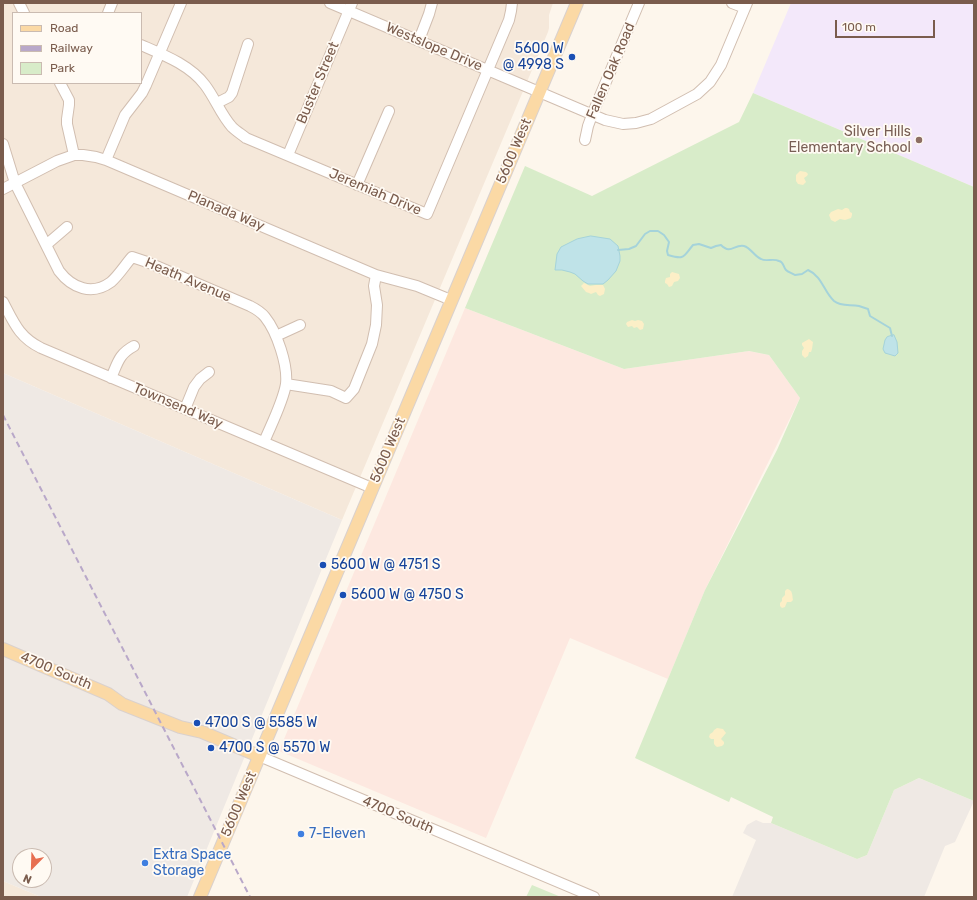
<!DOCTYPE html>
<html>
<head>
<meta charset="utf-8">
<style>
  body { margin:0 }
  #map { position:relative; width:977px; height:900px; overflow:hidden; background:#fdf6ec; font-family:Rubik,sans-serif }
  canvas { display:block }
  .frame { position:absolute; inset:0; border:4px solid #7a5c4d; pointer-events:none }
  .legend { position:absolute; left:12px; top:12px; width:130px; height:72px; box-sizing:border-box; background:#fffaf3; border:1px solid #cabbb1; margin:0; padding:5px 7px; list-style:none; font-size:12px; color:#7a5c4d }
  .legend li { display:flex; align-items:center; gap:8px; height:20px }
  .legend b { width:20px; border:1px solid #cabbb1 }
  .north { position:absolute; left:12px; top:848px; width:40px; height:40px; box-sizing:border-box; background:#fffaf3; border:1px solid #cabbb1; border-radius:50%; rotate:203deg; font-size:11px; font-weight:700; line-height:16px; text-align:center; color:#7a5c4d }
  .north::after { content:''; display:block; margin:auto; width:14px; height:18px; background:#e76f51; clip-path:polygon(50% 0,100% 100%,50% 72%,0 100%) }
  .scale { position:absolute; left:835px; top:20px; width:100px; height:18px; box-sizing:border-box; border:2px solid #7a5c4d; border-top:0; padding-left:5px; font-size:12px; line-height:14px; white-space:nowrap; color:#7a5c4d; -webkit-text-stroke:3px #fffaf3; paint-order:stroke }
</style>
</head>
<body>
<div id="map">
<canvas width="977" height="900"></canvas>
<div class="frame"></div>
<ul class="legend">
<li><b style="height:5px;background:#fbd9a5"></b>Road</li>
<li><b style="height:5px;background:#b9a8c9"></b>Railway</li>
<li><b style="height:11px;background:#d8ecc9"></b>Park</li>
</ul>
<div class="north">N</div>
<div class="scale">100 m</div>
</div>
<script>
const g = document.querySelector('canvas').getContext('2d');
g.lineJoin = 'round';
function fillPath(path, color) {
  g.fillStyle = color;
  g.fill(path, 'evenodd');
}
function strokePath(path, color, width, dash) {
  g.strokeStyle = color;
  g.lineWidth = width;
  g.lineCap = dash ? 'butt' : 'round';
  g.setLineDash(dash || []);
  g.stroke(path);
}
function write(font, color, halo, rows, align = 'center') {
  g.font = font + ' Rubik,sans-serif';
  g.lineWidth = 3.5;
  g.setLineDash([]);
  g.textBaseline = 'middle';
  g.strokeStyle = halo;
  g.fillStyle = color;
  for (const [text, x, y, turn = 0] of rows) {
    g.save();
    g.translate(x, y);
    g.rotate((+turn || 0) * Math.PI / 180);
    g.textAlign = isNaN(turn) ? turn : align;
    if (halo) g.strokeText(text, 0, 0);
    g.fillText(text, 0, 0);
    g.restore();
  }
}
fillPath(new Path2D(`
  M3,3H553L549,15V28L548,32L342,520L3,373ZM13,13H141V83H13Z
  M3,881L41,897H3Z`), '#f5e8da');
fillPath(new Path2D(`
  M465,308L624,369L749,351L769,355L800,398L705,590L668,679L570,638L486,838L279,751Z`), '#fde8e0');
fillPath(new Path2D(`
  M3,373L342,520L187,897H41L3,881ZM20,856H44V880H20Z
  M919,778L974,801L955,842L945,846L924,897H732L756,840L743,833L747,825L756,820L763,823H771L857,859L867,855L894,790Z`), '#efe9e4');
fillPath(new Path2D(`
  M791,3H974V187L753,93Z`), '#f3e8fa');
fillPath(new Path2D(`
  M753,93L974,187V801L919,778L894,790L867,855L857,859L771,823L773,817L731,797L729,802L635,758L705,590L777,450L800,398L769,355L749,351L624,369L465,308L525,166L592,196L739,122Z
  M532,885L561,897H526Z`), '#d8ecc9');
fillPath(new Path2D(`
  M800,171L806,172L808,174L807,176L804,178L806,182L803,185L798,184L796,181V175Z
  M845,208H847L849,209L850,212L852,213V215L851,218L845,220L840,219L835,222L831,220L829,215L831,212L838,209L842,210Z
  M672,272L679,274L680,278L678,281L674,282L672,286L669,287L667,284L665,283V281L666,278L670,277V274Z
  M584,283L590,286L596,285H603L605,289L604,294L600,296L598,295L596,292L591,294L589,293L586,292L581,286Z
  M632,320L635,321L638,320L642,321L644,324L643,329L640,330L637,327L634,328L632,326L628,327L626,324L627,322Z
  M809,339L813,342L812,349L811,352H809L808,356L805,358L802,355V351L804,348L802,345V343Z
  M787,589C793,590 792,595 793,600L791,602H787L785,607L782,608L780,606V603L782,601V598L785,595V591Z
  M717,728L723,729L726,733L721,739L724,742V744L722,746L717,747C713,744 714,743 714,739H711L709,737L710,734L713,732L714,730Z`), '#fcefc7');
const water = new Path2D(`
  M591,236L610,239L618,246L620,256V261L616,271L608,280L603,284H588L583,281L575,274L570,272L562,270H555L557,254L561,247L577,239Z
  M894,335L897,342L898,353L895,356L885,353L883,349L885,340L887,337Z`);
fillPath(water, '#bfe3e8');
strokePath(water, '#a5d3da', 1);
strokePath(new Path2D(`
  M618,250L629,249L636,246L645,234L650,231H658L664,235L669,242L667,251L668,255C685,260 683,257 693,245L699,244L711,248L716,246L721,245C731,255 734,244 744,246C751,248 754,256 761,259C766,262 773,258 779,261C784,262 783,267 786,270C788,272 792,273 795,275L802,274L808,270C822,276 824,292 834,301C841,307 851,304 859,306C862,307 865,308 868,309L870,316L890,328L892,336`), '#a5d3da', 2);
const minor = new Path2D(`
  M19,3L24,13
  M330,3L605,120L623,124L636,123L651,119L697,94L710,82L721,65L747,3
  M732,3L745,8
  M108,13L112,3
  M419,40L429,14L432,3
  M141,45C164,55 190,65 205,85C215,98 221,115 232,127C236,131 241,134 246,138L427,214L509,20L511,11L512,3
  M60,83L69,100V105L67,119V124L74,155
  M217,103L229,97L232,93L248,44
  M585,140L588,126L592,115L639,3
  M3,144L15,183L59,271C72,288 92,296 111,282C119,275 125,265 132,257L147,262L250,306C256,309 261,312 265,317C277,332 288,365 286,384C283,402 271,425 264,442
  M288,155L352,3
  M106,160L125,115L142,93L146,85L181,3
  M357,185L389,111
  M3,189L57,161L74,155H83L96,157L106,160L376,275L417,286L451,300
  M46,245L67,227
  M3,302C14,323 19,337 41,348L372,488
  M276,336L300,325
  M111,378C118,362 119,354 134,346
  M286,384L331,391L346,398L354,389L372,344L376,325L377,305L374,286L376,275
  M185,409L194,387L200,379L209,372
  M259,756L594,897`);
const major = new Path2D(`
  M3,649L108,694L122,704L180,727L202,732L259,756
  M200,897L577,3`);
strokePath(minor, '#d1beb0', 12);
strokePath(major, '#dad1cd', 14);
strokePath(minor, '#fff', 10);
strokePath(major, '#fbd9a5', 12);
strokePath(new Path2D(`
  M3,415L250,897`), '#b9a8c9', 2, [6, 4]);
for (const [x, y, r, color] of [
  [572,57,4,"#1a4fb4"],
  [919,140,4,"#8d6e63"],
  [323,565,4,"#1a4fb4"],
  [343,595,4,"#1a4fb4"],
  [197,723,4,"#1a4fb4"],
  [211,748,4,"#1a4fb4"],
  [301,834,4,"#3f7fe0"],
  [145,863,4,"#3f7fe0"]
]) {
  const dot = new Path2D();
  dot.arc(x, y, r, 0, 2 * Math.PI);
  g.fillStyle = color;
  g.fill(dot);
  strokePath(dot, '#fffaf3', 1.5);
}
write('14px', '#7a5c4d', '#fffaf3', [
  ["Westslope Drive",434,47,23],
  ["Fallen Oak Road",611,71,-67],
  ["Buster Street",318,83,-67],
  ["5600 West",514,151,-67],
  ["Jeremiah Drive",375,192,23],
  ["Planada Way",226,211,23],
  ["Heath Avenue",188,280,23],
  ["Townsend Way",178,406,23],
  ["5600 West",388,450,-67],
  ["4700 South",56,671,23],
  ["5600 West",239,804,-67],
  ["4700 South",398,815,23]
]);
write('14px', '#164399', '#fffaf3', [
  ["5600 W",564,49,"right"],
  ["@ 4998 S",564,65,"right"],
  ["5600 W @ 4751 S",331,565],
  ["5600 W @ 4750 S",351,595],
  ["4700 S @ 5585 W",205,723],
  ["4700 S @ 5570 W",219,748]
], 'left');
write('14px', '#785e54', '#fffaf3', [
  ["Silver Hills",911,132],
  ["Elementary School",911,148]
], 'right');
write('14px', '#366cbe', '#fffaf3', [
  ["7-Eleven",309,834],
  ["Extra Space",153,855],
  ["Storage",153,871]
], 'left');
</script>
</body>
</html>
